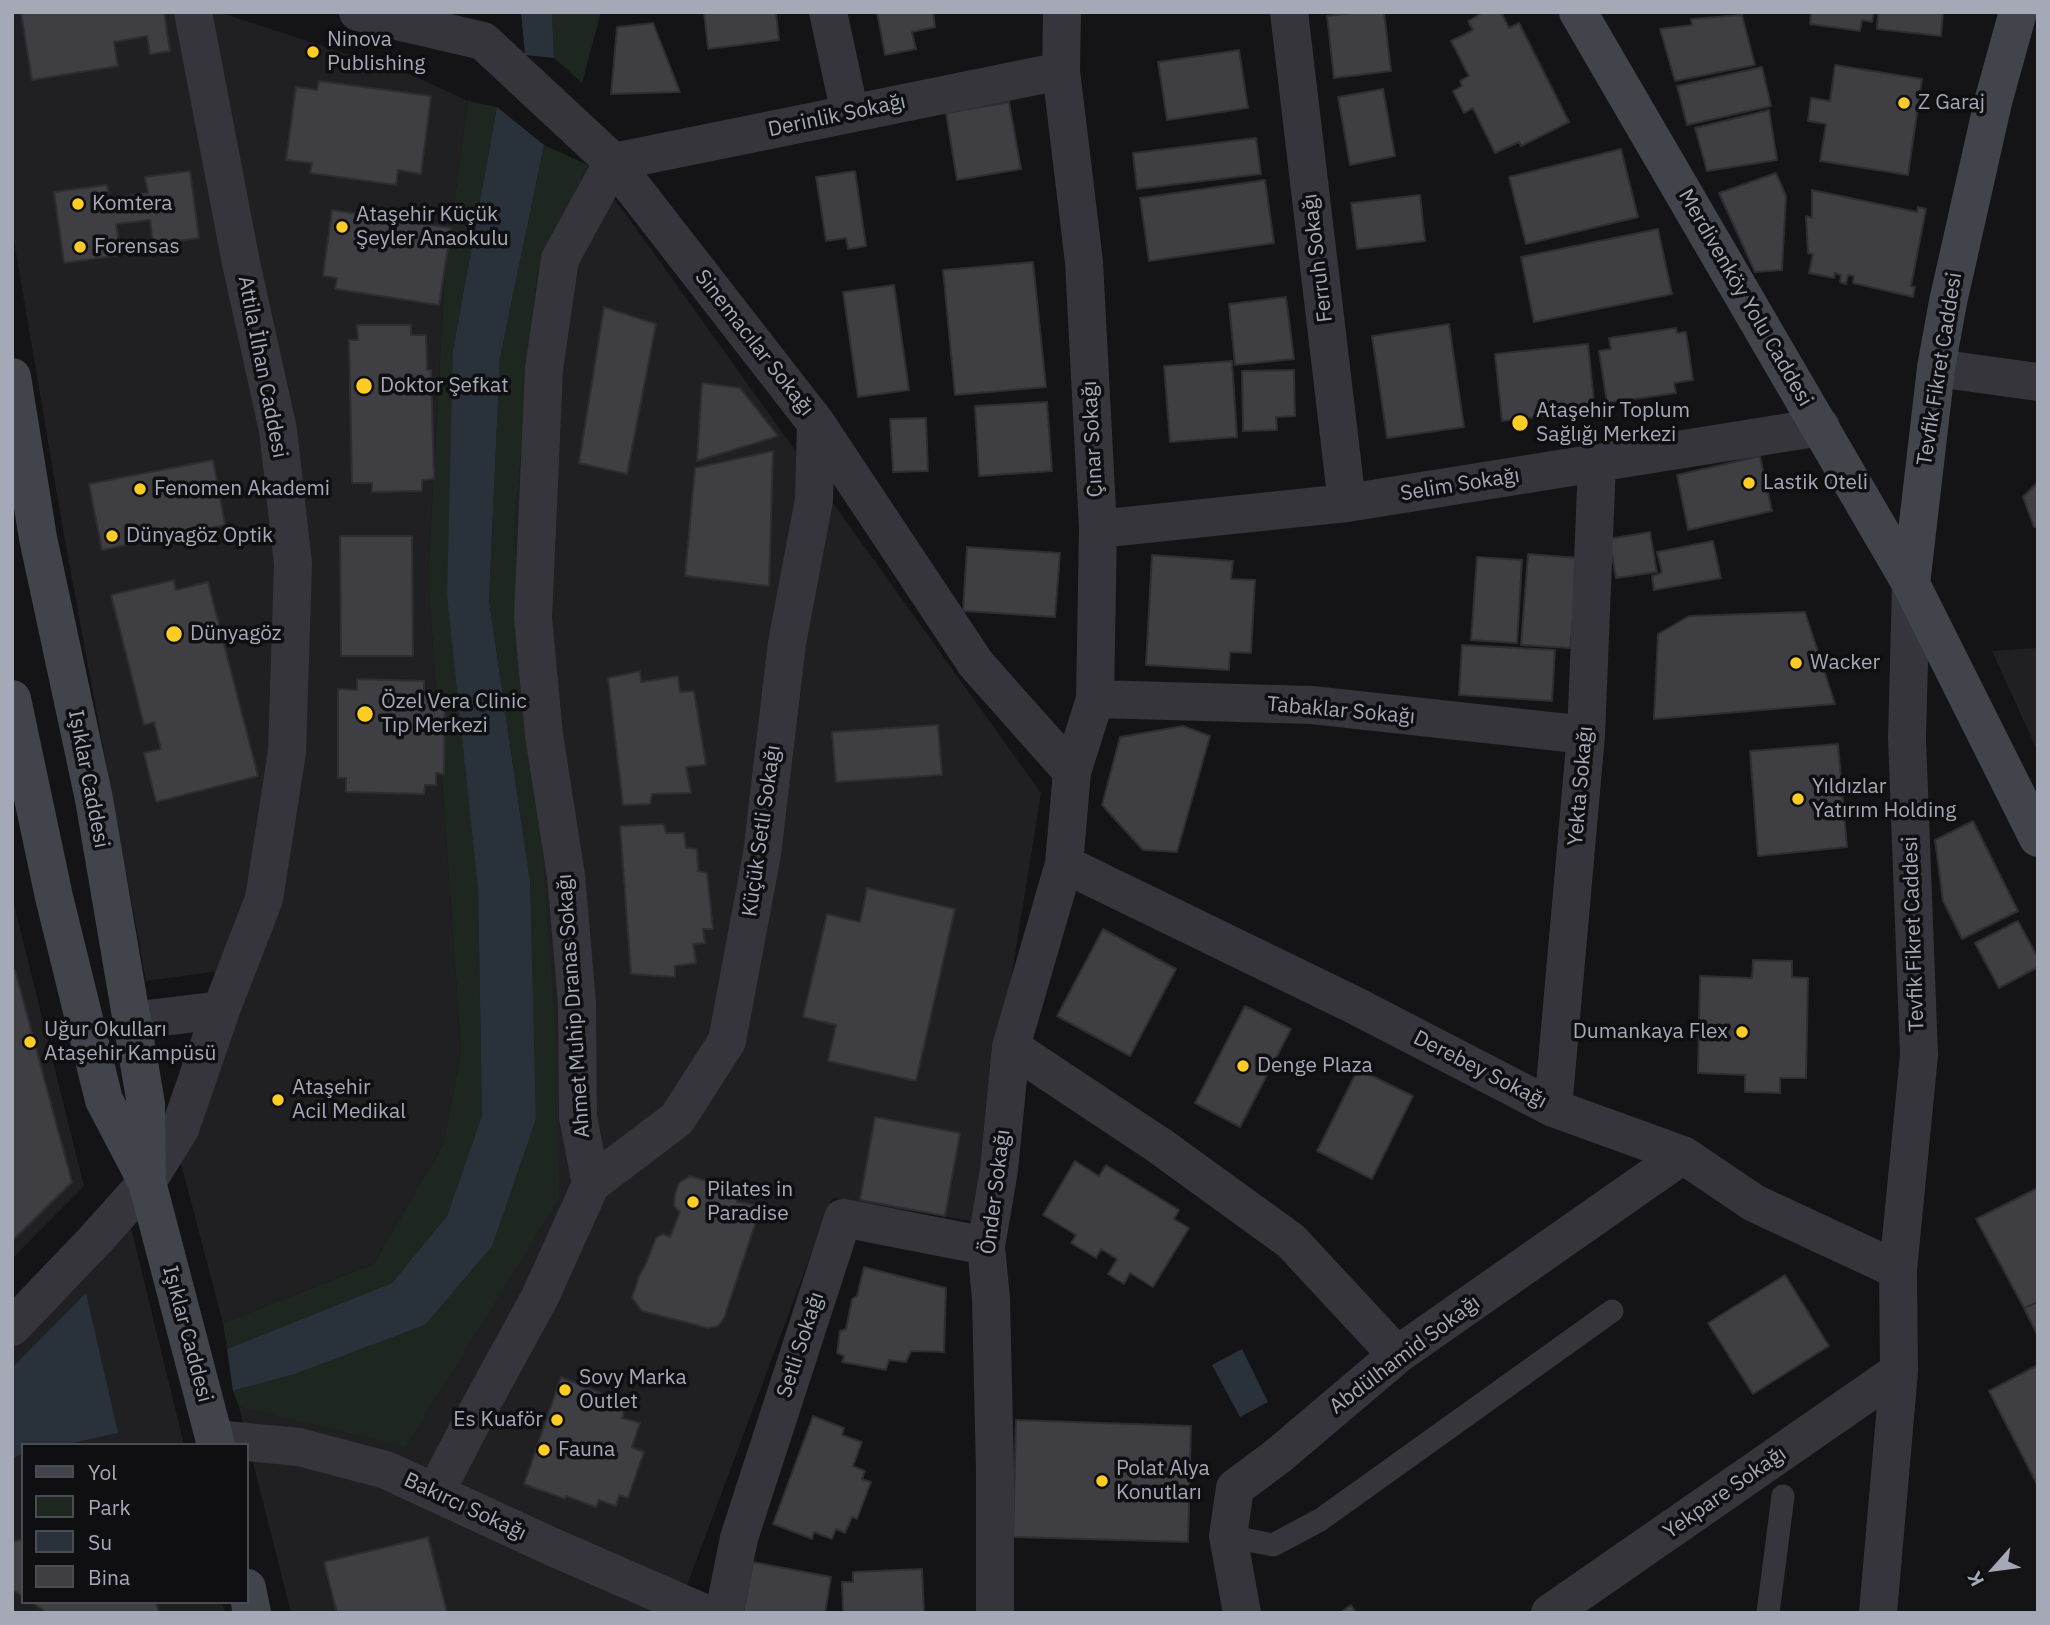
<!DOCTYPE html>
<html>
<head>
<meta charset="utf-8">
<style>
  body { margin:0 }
  #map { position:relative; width:2050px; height:1625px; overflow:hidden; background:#141416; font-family:"IBM Plex Sans",sans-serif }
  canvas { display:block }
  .frame { position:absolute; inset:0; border:14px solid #a5a8b7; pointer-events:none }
  .legend { position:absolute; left:21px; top:1443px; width:228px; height:161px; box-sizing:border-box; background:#0f0f11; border:2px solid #4b4c53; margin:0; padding:9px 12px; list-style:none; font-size:21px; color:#a5a8b7 }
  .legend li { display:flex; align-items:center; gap:14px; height:35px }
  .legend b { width:35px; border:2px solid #4b4c53 }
  .north { position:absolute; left:1959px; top:1534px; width:70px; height:70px; -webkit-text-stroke:5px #0f0f11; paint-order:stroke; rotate:242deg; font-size:19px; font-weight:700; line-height:28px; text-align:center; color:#a5a8b7 }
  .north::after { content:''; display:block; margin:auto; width:24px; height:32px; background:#a5a8b7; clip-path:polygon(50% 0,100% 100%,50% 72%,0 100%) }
</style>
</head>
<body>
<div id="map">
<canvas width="2050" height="1625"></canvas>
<div class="frame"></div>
<ul class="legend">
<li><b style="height:9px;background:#42444b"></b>Yol</li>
<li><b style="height:19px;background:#1e2620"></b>Park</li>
<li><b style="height:19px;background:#29313a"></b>Su</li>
<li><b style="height:19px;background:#3e3e43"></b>Bina</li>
</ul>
<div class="north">K</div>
</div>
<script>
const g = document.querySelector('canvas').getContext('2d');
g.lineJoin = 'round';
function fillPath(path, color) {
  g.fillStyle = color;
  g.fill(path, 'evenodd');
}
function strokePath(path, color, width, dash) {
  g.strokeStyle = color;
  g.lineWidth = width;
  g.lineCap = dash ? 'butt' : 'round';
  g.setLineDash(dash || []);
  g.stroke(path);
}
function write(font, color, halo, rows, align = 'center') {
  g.font = font + ' "IBM Plex Sans",sans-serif';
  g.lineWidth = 7;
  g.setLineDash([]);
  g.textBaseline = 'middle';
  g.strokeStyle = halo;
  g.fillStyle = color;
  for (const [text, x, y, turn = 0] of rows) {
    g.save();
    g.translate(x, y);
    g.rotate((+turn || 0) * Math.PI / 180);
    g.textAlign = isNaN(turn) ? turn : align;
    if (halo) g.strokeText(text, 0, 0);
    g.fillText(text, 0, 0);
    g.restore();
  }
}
fillPath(new Path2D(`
  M12,12H219L414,76L468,101L445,270L428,576L461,1052L443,1145L373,1264L223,1323L181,1164L219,971L146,981L62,524L12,229Z
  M588,165L635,227L1041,793L972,1221L832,1198L687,1585L693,1613H291L239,1407L405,1446L539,801L514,532L537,274Z
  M2038,648V752L1992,651Z
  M12,897L84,1186L12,1259Z
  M125,1203L184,1445H23V1602H222L225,1613H12V1303Z`), '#202023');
fillPath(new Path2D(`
  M552,12H601L582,83L554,58Z
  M468,101L497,107L453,350L478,888L482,1116L447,1216L392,1283L227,1349L223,1323L373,1264L443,1145L461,1052L428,577L445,270Z
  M544,145L588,165L537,275L514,532L539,801L557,1057L559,1199L405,1447L239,1407L233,1391L295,1374L425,1325L536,1119L530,882L489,600L500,358Z`), '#1e2620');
fillPath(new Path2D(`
  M521,12H552L554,58L525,55Z
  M497,107L544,145L500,358L489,600L530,882L536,1119L492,1246L425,1325L295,1374L233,1391L227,1349L392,1283L447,1216L482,1116L478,888L447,595L453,350Z
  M86,1293L118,1433L63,1445H23V1454L12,1458V1368Z
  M1242,1349L1268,1402L1240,1417L1212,1365Z`), '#29313a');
const building = new Path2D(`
  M21,12H164L170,51L150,54L147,36L114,42L118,66L32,80Z
  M704,12H776L779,40L708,49Z
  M877,12H933L935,27L912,32L916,49L885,55Z
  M1361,12H1384L1391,71L1334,78L1327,16Z
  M1484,12H1501L1509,28L1519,23L1569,122L1521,146L1519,142L1495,153L1473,108L1464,113L1453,91L1462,86L1460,81L1469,76L1451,41L1473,30L1468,21Z
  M1802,12H1874L1872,22L1862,20L1860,31L1810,24L1811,13Z
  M1878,12H1943L1941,36L1877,29Z
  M1742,15L1755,65L1675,81L1660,29L1692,25L1691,19Z
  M653,23L680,92L611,94L617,27Z
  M1239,50L1248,108L1167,120L1158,62Z
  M1835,65L1922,79L1908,175L1820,161L1826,124L1808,121L1811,98L1830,101Z
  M1762,67L1771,106L1687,125L1677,86Z
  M319,81L431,96L421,174L398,170L396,185L310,173L312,163L286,160L296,87L317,90Z
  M1383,89L1395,156L1350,165L1338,97Z
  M1009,102L1021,169L957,180L946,113Z
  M1769,110L1777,160L1707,171L1695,128Z
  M1256,138L1261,174L1137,189L1133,153Z
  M1621,149L1638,217L1526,244L1509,177Z
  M190,171L199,238L153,244L150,220L116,224L121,255L64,263L54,192L107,185L109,198L148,193L145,177Z
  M855,171L866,246L848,249L846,238L826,241L816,177Z
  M1776,173L1786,196L1782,270L1755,272L1719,193Z
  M1265,180L1274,243L1149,261L1140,198Z
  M1812,190L1917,212L1918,207L1926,209L1911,286L1915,287L1913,297L1853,283L1854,276L1848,275L1846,284L1840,282L1841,275L1835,273L1834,278L1809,273L1813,254L1808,253L1806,216L1812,218Z
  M1420,195L1425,241L1357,249L1351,203Z
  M332,210L451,228L439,305L335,289L337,278L323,276Z
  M1658,229L1672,294L1534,322L1521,257Z
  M1033,262L1046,387L955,395L943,270Z
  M894,285L909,390L858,397L843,292Z
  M1286,297L1294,359L1235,365L1229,304Z
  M604,307L656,324L627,474L579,463Z
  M1449,324L1464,427L1387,438L1372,336Z
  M357,325H411V335H426L427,370H431L434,479L422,480V491L372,492V483H352L349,340H358Z
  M1676,328L1677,333L1686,332L1693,380L1674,383L1676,393L1607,403L1599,351L1611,349L1609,338Z
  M1588,344L1595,411L1502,421L1495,354Z
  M1232,361L1237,437L1170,442L1164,366Z
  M1294,370L1295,416L1276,417L1277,430L1243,431L1242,371Z
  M702,383L740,388L778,436L697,461Z
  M1047,402L1052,471L979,476L975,406Z
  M926,418L928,471L893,472L890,419Z
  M773,451L769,586L685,576L695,468Z
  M1760,456L1772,511L1688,530L1677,475Z
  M213,460L225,525L102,550L89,484Z
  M2038,482V527H2034L2023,497Z
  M1650,532L1657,572L1616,578L1609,539Z
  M340,536H412L413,656H341Z
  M1713,541L1721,578L1654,590L1652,576L1662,573L1657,552Z
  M967,547L1060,553L1055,617L963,611Z
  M1528,554L1579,558L1570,648L1521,645Z
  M1152,555L1233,561L1231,579L1255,580L1251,653L1230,652L1229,670L1146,665Z
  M1477,557L1522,560L1517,643L1471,640Z
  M174,580L176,590L208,582L258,776L156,802L144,753L161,749L154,722L144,725L111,595Z
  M1805,612L1835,704L1654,719L1658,634L1689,616Z
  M1462,645L1555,650L1552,701L1459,695Z
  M640,671L641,682L678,676L680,692L694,691L706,765L686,767L691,793L652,794L650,804L623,805L608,678Z
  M357,679L424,681V694H436V709H445L444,774L436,773V785H425L424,794L346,792V778H338V689L357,690Z
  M938,725L942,775L836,782L832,732Z
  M1183,726L1210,736L1177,852L1143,850L1102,805L1120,737Z
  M1838,744L1847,847L1758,856L1750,751Z
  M1973,821L2018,911L1962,939L1943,901L1935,840Z
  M664,824L666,833H684L686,848L697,849L698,871L707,873L713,929H703L705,943L693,944L696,963L675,966V977L631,974L620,826Z
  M867,888L955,909L916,1081L828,1061L836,1025L803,1017L827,914L860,922Z
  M2018,921L2038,958V967L1999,988L1975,943Z
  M1103,929L1176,969L1130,1056L1057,1016Z
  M1753,960L1792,961V977L1808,978L1806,1078H1780V1093L1745,1092V1075L1698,1073L1700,976L1752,978Z
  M12,970H15L72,1182L12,1241Z
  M1245,1006L1291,1029L1240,1127L1195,1103Z
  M1358,1069L1413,1096L1372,1179L1317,1151Z
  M875,1117L960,1133L945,1216L860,1200Z
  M1075,1161L1099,1176L1106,1165L1179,1210L1174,1219L1189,1228L1153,1287L1130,1273L1124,1284L1108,1274L1117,1259L1101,1249L1096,1258L1071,1243L1076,1235L1043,1215Z
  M690,1176L717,1184L720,1190L737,1194V1202L761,1206L724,1318L718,1326L708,1328L642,1311L632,1298L639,1276L645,1266L656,1238L663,1234L670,1237L680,1212L674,1206L675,1194L679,1183Z
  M2038,1188V1302L2024,1308L1976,1219Z
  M864,1267L946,1288L944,1352L911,1351L906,1362L889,1360L886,1370L842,1362L844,1356L837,1353L840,1331L846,1329L852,1299L857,1296Z
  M1785,1275L1829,1346L1753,1394L1708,1323Z
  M2038,1302V1336L2024,1308Z
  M2038,1365V1486L1989,1391Z
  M561,1377L601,1393L599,1401L625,1410L622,1418L640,1423L632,1447L644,1452L628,1498L619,1495L616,1506L599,1500L596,1507L566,1496L565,1499L524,1484Z
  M813,1416L844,1428L842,1435L862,1442L853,1466L865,1471L862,1479L871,1482L857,1519L852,1517L845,1533L836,1529L832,1539L814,1532L812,1539L773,1524Z
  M1016,1420L1191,1426L1188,1542L1013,1537Z
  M428,1537L447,1613H337L324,1562Z
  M23,1539V1597L12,1589V1542Z
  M753,1562L831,1577L825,1613H743Z
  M922,1569L924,1613H843L842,1582H853V1572Z
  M31,1602H156L159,1613H44L43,1610Z
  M1351,1605L1356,1613H1340Z`);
fillPath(building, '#3e3e43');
strokePath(building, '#2e2e32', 2);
strokePath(new Path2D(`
  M1228,1536L1273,1545L1320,1520L1612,1311
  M1768,1613L1783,1496`), '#35353b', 23);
strokePath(new Path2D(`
  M358,12L483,41L613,162L816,423L976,664L1072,772
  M828,12L850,114
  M1289,12L1347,503
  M1936,368L2038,382
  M1098,529L1347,503L1821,427
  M1095,699L1312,705L1586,735
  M1064,864L1356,1006L1553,1108L1683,1155L1754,1203L1898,1270
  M131,1021L221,1010
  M1011,1047L1160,1146L1291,1241L1397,1355
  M1553,1108L1586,735L1597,463
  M591,1184L677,1119L727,1041L762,854L787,643L814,500L816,423
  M12,1327L96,1239L147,1182L180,1129L221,1010L264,899L287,752L293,564L278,430L241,263L193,12
  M215,1439L299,1447L386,1470L548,1545L704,1613
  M435,1493L476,1414L540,1297L591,1184L578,1117L577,1003L566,876L544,735L533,618L544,369L560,259L613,162L1061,71
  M724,1613L739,1538L843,1218L986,1246
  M995,1613V1471L991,1299L986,1246L999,1170L1011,1047L1064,864L1072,772L1095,699L1098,529L1084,262L1061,71L1062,12
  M1242,1613L1228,1536L1235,1488L1278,1456L1397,1355L1683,1155
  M1550,1613L1899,1371
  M1878,1613L1899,1371L1898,1270L1919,1055L1907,738L1911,584`), '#35353b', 38);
strokePath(new Path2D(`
  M1578,12L1911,584L2038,838
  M12,377L38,538L94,799L146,1104L147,1182
  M1911,584L1936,368L1948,302L1993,102L2018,12
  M12,699L54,897L104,1100L147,1182L216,1445
  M247,1588L252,1613`), '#42444b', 38);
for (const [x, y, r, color] of [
  [313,52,7,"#fecd24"],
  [1904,103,7,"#fecd24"],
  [78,204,7,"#fecd24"],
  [342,227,7,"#fecd24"],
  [80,247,7,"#fecd24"],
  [364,386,9,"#fecd24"],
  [1520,423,9,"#fecd24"],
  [1749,483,7,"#fecd24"],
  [140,489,7,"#fecd24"],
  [112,536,7,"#fecd24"],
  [174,634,9,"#fecd24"],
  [1796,663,7,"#fecd24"],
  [365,714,9,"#fecd24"],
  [1798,799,7,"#fecd24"],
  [1742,1032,7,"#fecd24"],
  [30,1042,7,"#fecd24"],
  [1243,1066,7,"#fecd24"],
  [278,1100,7,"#fecd24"],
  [693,1202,7,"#fecd24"],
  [565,1390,7,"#fecd24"],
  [557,1420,7,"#fecd24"],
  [544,1450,7,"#fecd24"],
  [1102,1481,7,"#fecd24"]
]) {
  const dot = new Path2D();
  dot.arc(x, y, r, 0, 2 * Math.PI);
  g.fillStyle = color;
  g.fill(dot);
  strokePath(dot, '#0f0f11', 2.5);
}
write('21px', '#a5a8b7', '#0f0f11', [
  ["Ninova",327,40],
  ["Publishing",327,64],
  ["Z Garaj",1918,103],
  ["Komtera",92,204],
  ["Ataşehir Küçük",356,215],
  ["Şeyler Anaokulu",356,239],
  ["Forensas",94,247],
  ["Doktor Şefkat",380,386],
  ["Ataşehir Toplum",1536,411],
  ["Sağlığı Merkezi",1536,435],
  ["Lastik Oteli",1763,483],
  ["Fenomen Akademi",154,489],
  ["Dünyagöz Optik",126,536],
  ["Dünyagöz",190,634],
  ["Wacker",1810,663],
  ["Özel Vera Clinic",381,702],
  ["Tıp Merkezi",381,726],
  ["Yıldızlar",1812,787],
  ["Yatırım Holding",1812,811],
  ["Uğur Okulları",44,1030],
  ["Ataşehir Kampüsü",44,1054],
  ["Dumankaya Flex",1728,1032,"right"],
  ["Denge Plaza",1257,1066],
  ["Ataşehir",292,1088],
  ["Acil Medikal",292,1112],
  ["Pilates in",707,1190],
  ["Paradise",707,1214],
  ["Sovy Marka",579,1378],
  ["Outlet",579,1402],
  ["Es Kuaför",543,1420,"right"],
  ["Fauna",558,1450],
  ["Polat Alya",1116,1469],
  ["Konutları",1116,1493]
], 'left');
write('21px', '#a5a8b7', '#0f0f11', [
  ["Derinlik Sokağı",837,116,-12],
  ["Ferruh Sokağı",1318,258,-97],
  ["Merdivenköy Yolu Caddesi",1745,298,60],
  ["Sinemacılar Sokağı",754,343,52],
  ["Attila İlhan Caddesi",262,367,79],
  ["Tevfik Fikret Caddesi",1940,369,-81],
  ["Çınar Sokağı",1093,439,-93],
  ["Selim Sokağı",1460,485,-9],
  ["Tabaklar Sokağı",1341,711,5],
  ["Işıklar Caddesi",88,779,79],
  ["Yekta Sokağı",1581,786,-85],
  ["Küçük Setli Sokağı",762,831,-82],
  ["Tevfik Fikret Caddesi",1914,934,-92],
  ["Ahmet Muhip Dranas Sokağı",574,1006,-94],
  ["Derebey Sokağı",1480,1070,27],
  ["Önder Sokağı",996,1192,-83],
  ["Işıklar Caddesi",187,1334,75],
  ["Setli Sokağı",801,1345,-72],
  ["Abdülhamid Sokağı",1405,1355,-37],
  ["Yekpare Sokağı",1725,1493,-35],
  ["Bakırcı Sokağı",465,1507,25]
]);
</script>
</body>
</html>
